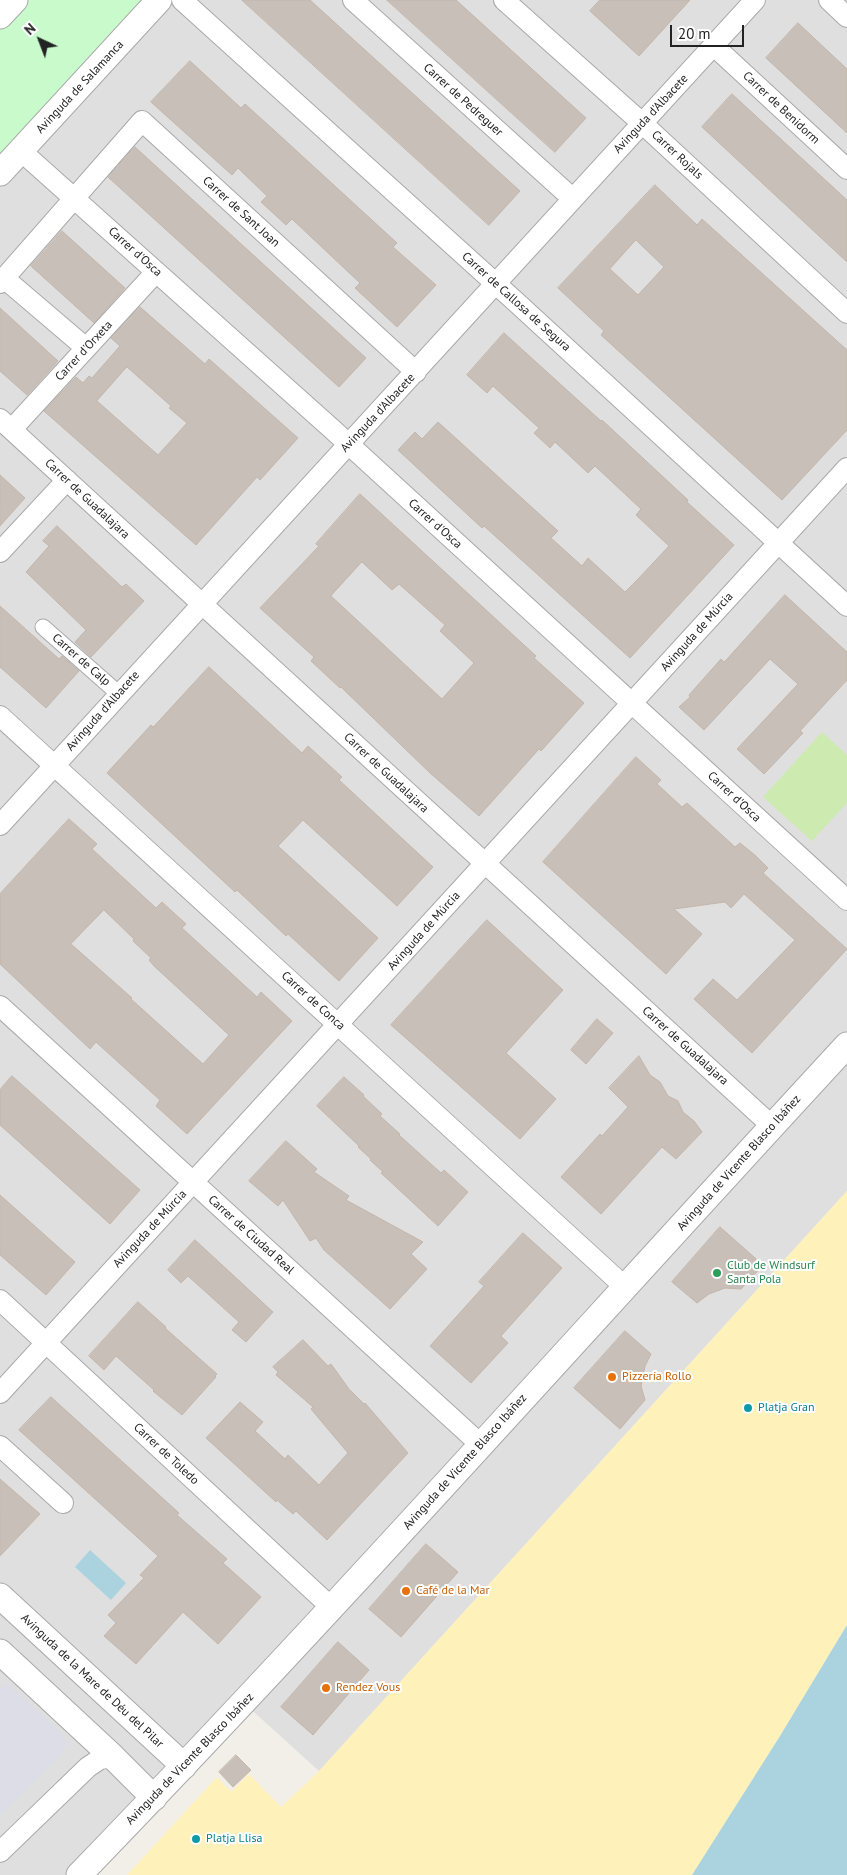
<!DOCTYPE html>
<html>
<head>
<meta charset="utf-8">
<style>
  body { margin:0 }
  #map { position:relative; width:847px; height:1875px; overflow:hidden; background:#f2efe9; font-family:"PT Sans",sans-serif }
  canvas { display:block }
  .north { position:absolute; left:15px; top:15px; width:50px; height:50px; -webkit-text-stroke:4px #fff; paint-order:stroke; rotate:317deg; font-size:14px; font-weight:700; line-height:20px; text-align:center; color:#222 }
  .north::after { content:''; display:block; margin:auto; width:18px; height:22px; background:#222; clip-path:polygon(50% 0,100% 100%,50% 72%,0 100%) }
  .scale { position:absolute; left:670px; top:25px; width:74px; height:22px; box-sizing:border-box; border:2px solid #222; border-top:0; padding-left:6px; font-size:15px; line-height:18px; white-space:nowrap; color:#222; -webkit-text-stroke:4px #fff; paint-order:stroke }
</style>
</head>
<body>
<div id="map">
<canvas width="847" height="1875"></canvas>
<div class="north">N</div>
<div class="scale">20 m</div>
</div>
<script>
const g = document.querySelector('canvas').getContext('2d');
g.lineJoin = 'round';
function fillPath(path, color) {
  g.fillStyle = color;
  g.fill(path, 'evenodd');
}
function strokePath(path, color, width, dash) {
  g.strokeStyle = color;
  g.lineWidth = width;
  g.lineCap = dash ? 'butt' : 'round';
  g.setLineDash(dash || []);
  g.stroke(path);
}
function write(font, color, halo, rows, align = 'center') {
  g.font = font + ' "PT Sans",sans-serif';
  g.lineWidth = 4;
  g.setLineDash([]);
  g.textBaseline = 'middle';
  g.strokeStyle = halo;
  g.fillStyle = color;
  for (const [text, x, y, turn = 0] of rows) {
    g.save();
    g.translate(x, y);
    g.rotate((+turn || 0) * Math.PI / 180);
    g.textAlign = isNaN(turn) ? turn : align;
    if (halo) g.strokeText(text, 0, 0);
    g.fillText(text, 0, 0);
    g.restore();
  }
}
fillPath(new Path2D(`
  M0,0H847V1191L319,1771L244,1703L79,1875H0Z`), '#e0dfdf');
fillPath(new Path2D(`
  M822,732L847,755V803L812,841L763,797Z`), '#cdebb0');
fillPath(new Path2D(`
  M847,1191V1625L780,1736L692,1875H127L217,1777L231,1792L249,1774L281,1807L319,1771Z`), '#fff1ba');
fillPath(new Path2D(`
  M25,0H147L0,160V27Z`), '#c8facc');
fillPath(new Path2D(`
  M6,1683L61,1732L66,1744L62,1754L0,1815V1690Z`), '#dddde8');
fillPath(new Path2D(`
  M90,1550L126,1583L111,1600L75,1567Z
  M847,1625V1875H692L780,1736Z`), '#aad3df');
const building = new Path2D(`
  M242,0H310L520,191L489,225Z
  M387,0H456L586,118L555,152Z
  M600,0H690L639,56L590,11Z
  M798,23L847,69V133L766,58Z
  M190,61L241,108L245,104L276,132L397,243L393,247L436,285L397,327L355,288L360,283L292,219L286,225L261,202L267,196L238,168L232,175L151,102Z
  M732,94L847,200V262L702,127Z
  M135,147L366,358L339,387L108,177Z
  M655,185L697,225L702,219L847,350V430L782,500L601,335L604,331L558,288ZM636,240L664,267L638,295L610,269Z
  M62,231L125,288L94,323L31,266Z
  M140,307L205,364L209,359L298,438L260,480L257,477L196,545L44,411L76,377L83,383L89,376L92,378L120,346L111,338ZM127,367L171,406L169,408L187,423L158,455L97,401Z
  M0,308L58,361L27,395L0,371Z
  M504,333L601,421L602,420L688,500L687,502L734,545L630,658L484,526L482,528L398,450L415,432L422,439L438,422L558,531L551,538L582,566L588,558L625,592L639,578L669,546L636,515L641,509L595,466L588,473L555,442L550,448L534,433L539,428L493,386L487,393L467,375Z
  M0,475L25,498L0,526Z
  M360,494L536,656L534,658L584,703L541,751L539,749L479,816L429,772L341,687L340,688L311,661L314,657L260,608L319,546L316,544ZM362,562L392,590L399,584L445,625L440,631L474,663L442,699L331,596Z
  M57,526L122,587L126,584L144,601L91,657L75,642L86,630L26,572L49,546L43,541Z
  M785,595L847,652V680L800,731L803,733L764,774L737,749L798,684L770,659L704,730L679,707L690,697L689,695L721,659L724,662Z
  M0,606L59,659L62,656L79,671L46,708L0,667Z
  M209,667L302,753L308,746L342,777L339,780L433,867L397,906L303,820L278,846L378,938L339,981L288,934L286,936L237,890L235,892L107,773L151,725L153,727Z
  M636,757L661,780L657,784L682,807L687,803L735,847L740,843L756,856L768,868L763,873L847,949L752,1053L694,999L713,979L737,1000L795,940L744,894L731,908L725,902L674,909L702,934L666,974L543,862Z
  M69,819L97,844L92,849L156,908L162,902L186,924L182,928L257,997L261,992L292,1021L187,1134L156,1106L160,1100L96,1042L90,1049L0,964V894ZM104,910L134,939L133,941L151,958L149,960L154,966L229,1035L203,1064L131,999L132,998L71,944Z
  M487,920L563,990L506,1053L556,1099L520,1139L391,1025Z
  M597,1019L613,1033L586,1064L571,1050Z
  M639,1056L650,1075L660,1082L668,1096L678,1101L683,1112L694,1121L702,1132L676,1159L662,1147L601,1214L561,1177L600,1134L602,1136L628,1107L609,1088Z
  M12,1076L140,1190L110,1224L0,1125V1090Z
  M344,1077L364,1095L363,1096L382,1114L380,1116L400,1134L399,1135L441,1173L444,1170L468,1192L438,1226L381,1173L383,1172L370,1160L371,1159L358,1147L359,1146L317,1106Z
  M286,1141L317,1169L314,1172L349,1196L346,1200L423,1242L411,1254L427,1269L390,1309L324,1250L316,1238L310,1241L283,1200L278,1206L249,1181Z
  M0,1195L75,1262L46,1295L0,1255Z
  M720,1227L763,1265L741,1289L725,1288L709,1294L697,1303L672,1282Z
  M523,1233L562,1268L501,1336L508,1343L471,1383L430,1346L484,1286L479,1282Z
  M195,1240L273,1312L246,1342L232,1330L239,1322L188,1276L181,1283L168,1270Z
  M138,1302L166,1327L165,1328L217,1374L215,1376L216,1377L182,1415L153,1391L154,1390L116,1356L104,1370L89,1356Z
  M625,1331L651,1354L645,1366L641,1386L645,1400L620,1429L574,1388Z
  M303,1340L328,1366L331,1364L349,1389L364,1404L365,1403L408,1453L327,1540L296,1511L293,1514L277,1500L276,1502L206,1438L240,1402L263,1422L255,1431L285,1459L288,1455L319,1485L348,1453L311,1409L313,1407L276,1375L278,1372L273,1367Z
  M51,1397L179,1513L177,1515L227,1559L223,1563L261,1597L218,1644L183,1612L136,1664L104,1636L116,1623L108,1615L144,1578L140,1575L158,1556L19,1430Z
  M0,1479L40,1514L0,1556Z
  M426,1544L458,1572L401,1637L369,1609Z
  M338,1642L369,1670L313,1735L281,1707Z
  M236,1755L251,1770L233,1787L219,1772Z`);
fillPath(building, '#c7bfb8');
strokePath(building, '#c4b6ab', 1);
const pedestrian = new Path2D(`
  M43,627L119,694`);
const minor = new Path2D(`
  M182,0L516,302L847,606
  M353,0L573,199
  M504,0L643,124L847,313
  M829,0L847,17
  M714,46L847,169
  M21,151L332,429L847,900
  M4,278L86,348
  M0,283L142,121L416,372
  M0,419L772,1126
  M12,429L156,272
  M0,552L67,480
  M0,716L625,1287
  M0,825L755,0
  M0,1006L480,1444
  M0,1300L332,1608
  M0,1393L847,468
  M0,1446L63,1503
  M0,1852L88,1767L100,1759L113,1757`);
const tertiary = new Path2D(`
  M0,16L15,0
  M0,173L159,0
  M0,1596L184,1766
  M0,1652L113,1757L154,1798
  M79,1875C341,1604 591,1322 847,1045`);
strokePath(pedestrian, '#a9a9a9', 17);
strokePath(minor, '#a9a9a9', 22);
strokePath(tertiary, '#a9a9a9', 27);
strokePath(pedestrian, '#fff', 15);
strokePath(minor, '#fff', 20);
strokePath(tertiary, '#fff', 25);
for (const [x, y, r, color] of [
  [717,1273,5,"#2e9e5b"],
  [612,1377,5,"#e8710a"],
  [748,1408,5,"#0f9aa8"],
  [406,1591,5,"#e8710a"],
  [326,1688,5,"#e8710a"],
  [196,1839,5,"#0f9aa8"]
]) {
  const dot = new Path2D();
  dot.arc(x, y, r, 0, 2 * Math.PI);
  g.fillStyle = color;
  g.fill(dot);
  strokePath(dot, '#fff', 2);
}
write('12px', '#222', '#fff', [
  ["Avinguda de Salamanca",80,87,-47],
  ["Carrer de Pedreguer",463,100,42],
  ["Carrer de Benidorm",781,108,43],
  ["Avinguda d'Albacete",651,114,-47],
  ["Carrer Rojals",677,155,43],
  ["Carrer de Sant Joan",241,212,42],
  ["Carrer d'Osca",135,252,42],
  ["Carrer de Callosa de Segura",516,302,42],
  ["Carrer d'Orxeta",84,351,-47],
  ["Avinguda d'Albacete",378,413,-47],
  ["Carrer de Guadalajara",87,499,43],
  ["Carrer d'Osca",435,524,42],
  ["Avinguda de Múrcia",697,632,-48],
  ["Carrer de Calp",81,660,41],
  ["Avinguda d'Albacete",103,711,-48],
  ["Carrer de Guadalajara",386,773,43],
  ["Carrer d'Osca",734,797,43],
  ["Avinguda de Múrcia",424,931,-48],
  ["Carrer de Conca",313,1001,42],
  ["Carrer de Guadalajara",685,1046,42],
  ["Avinguda de Vicente Blasco Ibáñez",739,1163,-48],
  ["Avinguda de Múrcia",150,1229,-47],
  ["Carrer de Ciudad Real",251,1235,42],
  ["Carrer de Toledo",166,1454,43],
  ["Avinguda de Vicente Blasco Ibáñez",465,1462,-48],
  ["Avinguda de la Mare de Déu del Pilar",92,1681,43],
  ["Avinguda de Vicente Blasco Ibáñez",190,1759,-46]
]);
write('12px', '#27864d', '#fff', [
  ["Club de Windsurf",727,1266],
  ["Santa Pola",727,1280]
], 'left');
write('12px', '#c56008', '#fff', [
  ["Pizzería Rollo",622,1377],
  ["Café de la Mar",416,1591],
  ["Rendez Vous",336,1688]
], 'left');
write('12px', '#0d838f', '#fff', [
  ["Platja Gran",758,1408],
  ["Platja Llisa",206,1839]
], 'left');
</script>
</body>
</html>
